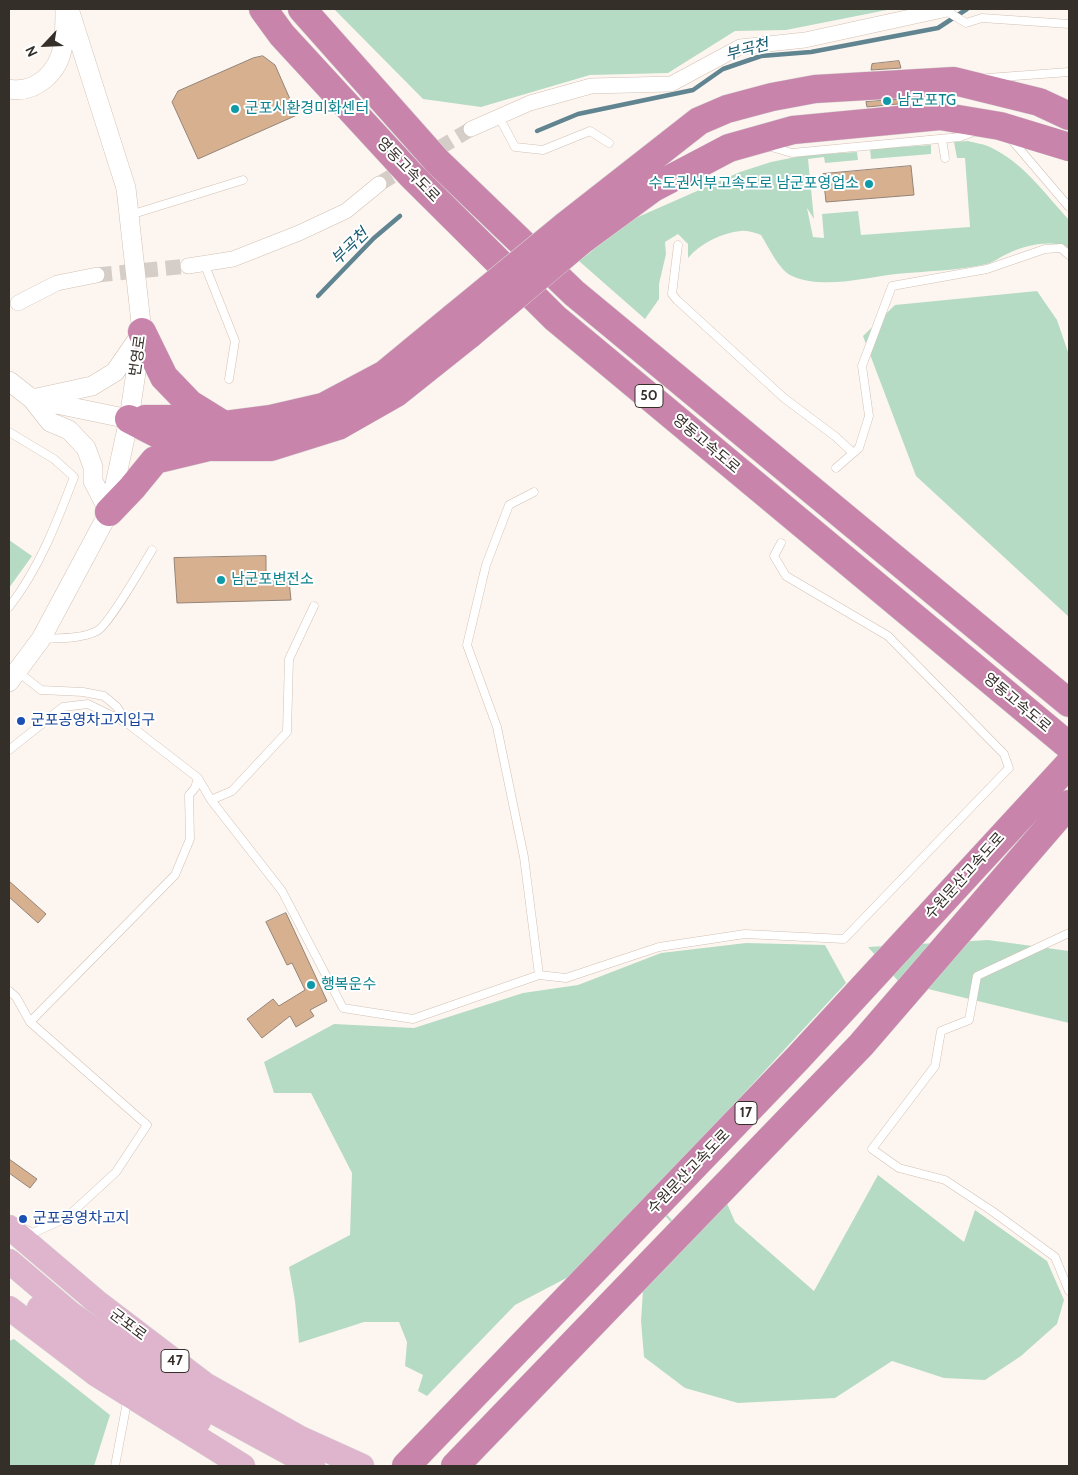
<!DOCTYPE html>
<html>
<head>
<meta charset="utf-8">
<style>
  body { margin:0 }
  #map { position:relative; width:1078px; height:1475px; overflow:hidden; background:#fdf6f0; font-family:Cabin,sans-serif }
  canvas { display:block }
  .frame { position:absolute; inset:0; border:10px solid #352f29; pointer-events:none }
  .north { position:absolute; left:20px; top:20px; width:50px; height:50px; -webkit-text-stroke:4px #fff; paint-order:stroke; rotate:245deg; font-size:14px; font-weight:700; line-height:20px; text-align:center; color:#352f29 }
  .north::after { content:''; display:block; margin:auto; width:18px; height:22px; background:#352f29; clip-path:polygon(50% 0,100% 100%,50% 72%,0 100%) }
</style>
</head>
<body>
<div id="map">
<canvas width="1078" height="1475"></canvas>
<div class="frame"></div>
<div class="north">N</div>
</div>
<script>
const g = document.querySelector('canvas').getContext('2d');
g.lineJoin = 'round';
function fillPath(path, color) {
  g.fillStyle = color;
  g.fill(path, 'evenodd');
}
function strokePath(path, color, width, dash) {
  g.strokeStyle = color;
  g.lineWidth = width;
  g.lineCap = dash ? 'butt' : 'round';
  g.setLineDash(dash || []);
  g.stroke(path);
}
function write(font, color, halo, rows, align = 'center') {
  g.font = font + ' Cabin,"Noto Sans KR",sans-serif';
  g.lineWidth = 4;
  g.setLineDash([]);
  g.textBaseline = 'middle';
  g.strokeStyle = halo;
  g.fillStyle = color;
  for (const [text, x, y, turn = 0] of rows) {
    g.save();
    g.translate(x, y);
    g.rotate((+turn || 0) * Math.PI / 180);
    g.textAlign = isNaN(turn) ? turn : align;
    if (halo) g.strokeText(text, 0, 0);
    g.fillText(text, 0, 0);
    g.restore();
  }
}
fillPath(new Path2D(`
  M334,9H892L786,30L735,31L668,73L590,75L481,107L423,99Z
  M968,141C975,143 984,144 990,147C1024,163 1045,194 1069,220V250C1065,248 1060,245 1055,244C1040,242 1021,247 1007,254C1000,257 994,262 987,264C957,271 926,271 896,274C864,278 820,290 790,275C778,268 768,246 761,235C755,233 748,230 741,231C721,233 701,243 688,258V244L678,234L665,242L666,254L659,284V299L645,319L579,261L592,251L597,243L638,217L740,172L771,162L806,155L857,152L858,160L825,163L824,157L808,159L814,219L807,208L813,237L824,238L822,214L858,211L861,235L970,227L965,158H957L954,142Z
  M931,145V154L871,159L870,149Z
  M1037,291L1057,320L1069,355V617L916,476L863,336L895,305Z
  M9,540L32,556L9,588Z
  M988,940L1069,951V1023L899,982L868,947Z
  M746,943L825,945L846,983L649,1196L690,1239L726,1201L735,1222L814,1291L878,1175L964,1242L975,1210L1047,1261L1064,1300L1057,1324L1021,1356L985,1380L944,1378L892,1361L835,1398L738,1403L685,1388L644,1357L641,1321L643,1290L689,1242L649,1198L576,1273L515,1305L427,1396L418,1391L423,1375L405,1366L407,1342L399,1322H364L299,1343L295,1301L289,1267L350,1235L352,1173L311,1093H274L264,1062L334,1024L414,1028L523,993L578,985L661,953Z
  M14,1339L110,1415L94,1466H9V1341Z`), '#b6dbc4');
strokePath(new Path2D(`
  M537,131L578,114L693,90L723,69L761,56L811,52L938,28L967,9
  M318,296L374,238L400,216`), '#608490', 4.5);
const building = new Path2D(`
  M263,56L275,65L297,115L198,159L172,102L178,91L253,58Z
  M899,61L901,68L871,70L872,64Z
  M908,99V103L867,107L866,102Z
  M911,166L914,195L826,202L823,174Z
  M266,556V580H289L291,600L177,603L174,558Z
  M9,881L46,914L38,923L9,897Z
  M286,913L327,1001L310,1010L314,1016L296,1027L290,1016L262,1038L247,1019L273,999L279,1006L305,990L292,963L287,965L266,922Z
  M9,1159L37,1179L30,1188L9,1173Z`);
fillPath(building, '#d7b090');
strokePath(building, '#948477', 1);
strokePath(new Path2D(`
  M379,184L471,129
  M97,275L188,266`), '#d5cec8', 15, [15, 8]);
const service = new Path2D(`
  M945,10L966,23L982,18L1069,24
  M987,78L1069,72
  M499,117L515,147L543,150L590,131L609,143
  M942,139L945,158
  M1011,139L1069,207
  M768,146L792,153L960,137L976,131
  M130,215L243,180
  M678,245L672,294L677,300L784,398L836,437L853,453
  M204,263L235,341L229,379
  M9,432L54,459L74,477C57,522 39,569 9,607
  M836,468L859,448L869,416L862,366L892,286L987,269L1045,249L1061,248L1069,255
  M534,492L509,505L486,565L467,645L497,727L524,857L539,975
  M43,639C60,638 81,639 97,631C109,625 143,565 152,550
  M17,671L41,690L83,692L104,696L117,707L127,723
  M9,750L63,707L88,704L127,723L198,778L211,800L232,791L287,732L289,659L314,606
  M211,800L282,891L343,1008L413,1019L539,975L566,978L659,947L745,934L844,939L1009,768L1004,754L888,636L786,576L774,556L781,543
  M1069,933L977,976L969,1020L941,1031L935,1066L872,1149L899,1168L945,1180L992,1211L1055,1257L1069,1291
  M9,991L16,997L30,1022L147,1125L116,1172L66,1218L33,1233L25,1229
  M30,1022L175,875L190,839L189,795L195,788L198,778
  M115,1466L128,1397`);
const minor = new Path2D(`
  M471,129L530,103L591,86L671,84L740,47L805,40L947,9
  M188,266L233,259L299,233L346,211L379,184
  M18,303L57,283L97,275`);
const tertiary = new Path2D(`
  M9,89C36,94 59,72 63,45C65,34 65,22 65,10
  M9,381L32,399L129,419
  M109,512L93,481V467L86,448L69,430L50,422L32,399L92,386L115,372L139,337
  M9,682L41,639L109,512L129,419L142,332L126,188L69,9`);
const primary = new Path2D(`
  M9,1227L97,1302L206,1385L300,1438L362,1466
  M9,1261L70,1313L201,1405L313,1466
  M9,1308L97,1375L243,1466
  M39,1308C89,1350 143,1387 199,1421`);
const motorway = new Path2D(`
  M263,9L282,35L411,175L555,318L1069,746
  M302,9L437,161L574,293L1069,703
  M565,226L699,121L727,109L772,97L815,89L954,81L1039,102L1069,116
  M582,240L653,188L729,148L793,130L940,116L1000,126L1069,147
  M142,332L164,377L190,404L219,422
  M129,419L162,436L209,447H271L338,426L396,393L470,334
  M145,419H170L225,425L271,419L323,407L385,374L454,317
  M109,512L132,488L155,460L205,448
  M406,1466L798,1058L1069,764
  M455,1466L861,1045L1069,804`);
strokePath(service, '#d2c0b3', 9);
strokePath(minor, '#d2c0b3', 16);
strokePath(tertiary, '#d2c0b3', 20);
strokePath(primary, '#d7d5d4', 25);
strokePath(motorway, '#d7d5d4', 29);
strokePath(service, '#fff', 8);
strokePath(minor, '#fff', 15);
strokePath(tertiary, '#fff', 19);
strokePath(primary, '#deb5cc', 24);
strokePath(motorway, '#c884aa', 28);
const motorwayBridge = new Path2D(`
  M454,317L565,226
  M470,334L582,240`);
strokePath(motorwayBridge, '#d7d5d4', 29, []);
strokePath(motorwayBridge, '#c884aa', 28);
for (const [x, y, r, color] of [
  [887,101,5,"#0f9aa8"],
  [235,109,5,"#0f9aa8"],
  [869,184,5,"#0f9aa8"],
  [221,580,5,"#0f9aa8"],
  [21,721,5,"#1a4fb4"],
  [311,985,5,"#0f9aa8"],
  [23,1219,5,"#1a4fb4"]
]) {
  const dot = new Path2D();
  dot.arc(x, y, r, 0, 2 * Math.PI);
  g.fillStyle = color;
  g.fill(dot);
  strokePath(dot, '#fff', 2);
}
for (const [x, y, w] of [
  [649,396,28],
  [746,1113,22],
  [175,1361,28]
]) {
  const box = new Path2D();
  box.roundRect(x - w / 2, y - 11.5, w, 23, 4);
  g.fillStyle = '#fff';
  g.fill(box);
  strokePath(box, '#352f29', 1);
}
write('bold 14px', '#352f29', null, [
  ["50",649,396],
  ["17",746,1113],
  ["47",175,1361]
]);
write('15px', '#0d838f', '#fff', [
  ["남군포TG",897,101],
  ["군포시환경미화센터",245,109],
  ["수도권서부고속도로 남군포영업소",859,184,"right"],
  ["남군포변전소",231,580],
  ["행복운수",321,985]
], 'left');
write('15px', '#352f29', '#fff', [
  ["영동고속도로",408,170,46],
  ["번영로",138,356,-82],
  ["영동고속도로",706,444,40],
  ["영동고속도로",1017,703,40],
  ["수원문산고속도로",965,876,-48],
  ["수원문산고속도로",689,1172,-46],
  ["군포로",128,1325,37]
]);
write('15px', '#164399', '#fff', [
  ["군포공영차고지입구",31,721],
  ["군포공영차고지",33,1219]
], 'left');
write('italic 16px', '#145b70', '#fff', [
  ["부곡천",747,50,-15],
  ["부곡천",350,247,-44]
]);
</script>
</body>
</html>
